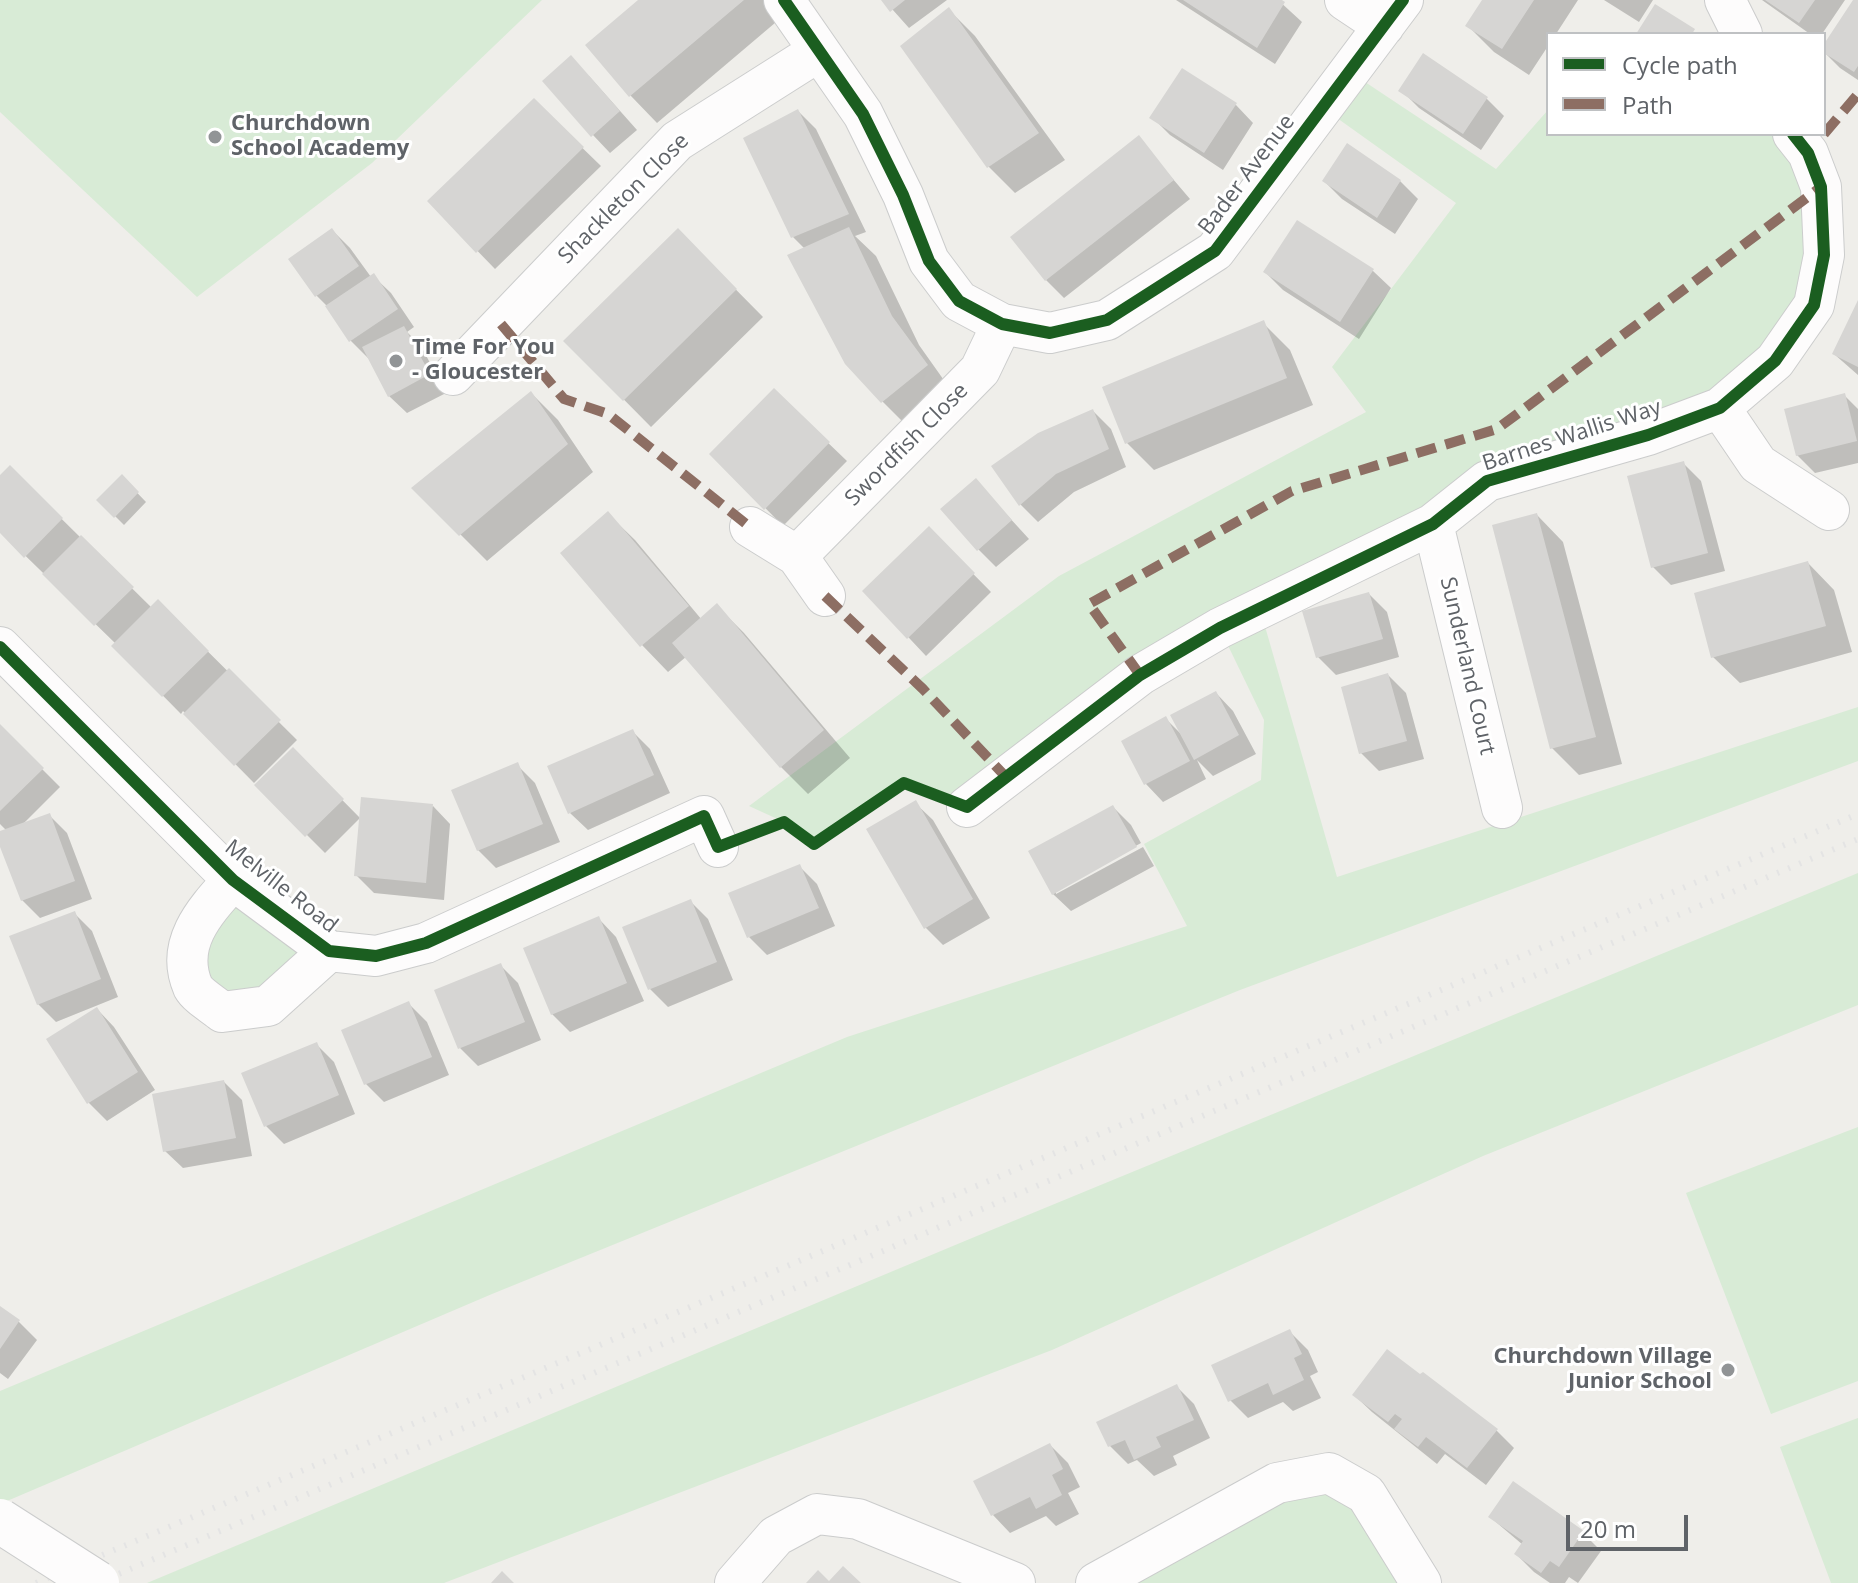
<!DOCTYPE html>
<html>
<head>
<meta charset="utf-8">
<style>
  body { margin:0 }
  #map { position:relative; width:1858px; height:1583px; overflow:hidden; background:#efeeea; font-family:"Open Sans",sans-serif }
  canvas { display:block }
  .legend { position:absolute; left:1546px; top:32px; width:280px; height:104px; box-sizing:border-box; background:#fff; border:2px solid #bfc1c3; margin:0; padding:10px 14px; list-style:none; font-size:24px; color:#5f6368 }
  .legend li { display:flex; align-items:center; gap:16px; height:40px }
  .legend b { width:40px; border:2px solid #bfc1c3 }
  .scale { position:absolute; left:1566px; top:1515px; width:122px; height:36px; box-sizing:border-box; border:4px solid #5f6368; border-top:0; padding-left:10px; font-size:24px; line-height:28px; white-space:nowrap; color:#5f6368; -webkit-text-stroke:6px #fff; paint-order:stroke }
</style>
</head>
<body>
<div id="map">
<canvas width="1858" height="1583"></canvas>
<ul class="legend">
<li><b style="height:10px;background:#1b5e20"></b>Cycle path</li>
<li><b style="height:10px;background:#8d6e63"></b>Path</li>
</ul>
<div class="scale">20 m</div>
</div>
<script>
const g = document.querySelector('canvas').getContext('2d');
g.lineJoin = 'round';
function fillPath(path, color) {
  g.fillStyle = color;
  g.fill(path, 'evenodd');
}
function strokePath(path, color, width, dash) {
  g.strokeStyle = color;
  g.lineWidth = width;
  g.lineCap = dash ? 'butt' : 'round';
  g.setLineDash(dash || []);
  g.stroke(path);
}
function write(font, color, halo, rows, align = 'center') {
  g.font = font + ' "Open Sans",sans-serif';
  g.lineWidth = 6;
  g.setLineDash([]);
  g.textBaseline = 'middle';
  g.strokeStyle = halo;
  g.fillStyle = color;
  for (const [text, x, y, turn = 0] of rows) {
    g.save();
    g.translate(x, y);
    g.rotate((+turn || 0) * Math.PI / 180);
    g.textAlign = isNaN(turn) ? turn : align;
    if (halo) g.strokeText(text, 0, 0);
    g.fillText(text, 0, 0);
    g.restore();
  }
}
fillPath(new Path2D(`
  M0,0H542L372,163L197,297L0,112Z
  M1350,72L1496,169L1548,110V134H1642L1647,136L1649,134H1793L1824,255L1720,408L1487,480L1260,609L1337,877L1858,707V761L1240,990L492,1294L0,1504V1391L847,1037L1187,926L1144,844L1261,780L1264,720L1220,629L967,807L904,783L814,844L784,822L749,806L1059,576L1366,412L1332,367L1456,203L1323,108Z
  M1858,873V1005L1483,1156L1052,1350L444,1583H147L972,1238Z
  M233,880L329,951L268,1006L194,989Z
  M1858,1127V1381L1771,1414L1686,1193Z
  M1858,1418V1583H1831L1780,1447Z
  M1329,1473L1421,1583H1096Z`), '#d8ebd6');
fillPath(new Path2D(`
  M641,0H768L782,17L657,123L631,96L588,45Z
  M884,0H947L909,28Z
  M1176,0H1278L1302,22L1275,64Z
  M1484,0H1578L1556,34H1548V46L1529,75L1494,52L1467,25Z
  M1604,0H1653L1639,22Z
  M1762,0H1845L1822,34H1810Z
  M1855,0H1858V80L1840,68L1824,52V48Z
  M949,10L975,36L1065,160L1015,193L988,166Z
  M589,76L637,130L610,153L593,135Z
  M1401,90L1486,98L1504,116L1481,150L1419,108Z
  M534,101L601,166L495,269L430,202Z
  M1236,105L1253,123L1223,170L1170,135L1152,117Z
  M798,111L816,129L866,232L855,236L876,256L919,345L953,393L909,428L882,401L805,249L793,237Z
  M1138,138L1190,199L1064,298L1046,280Z
  M1324,181H1400L1418,199L1395,234L1342,199Z
  M332,230L350,248L371,277L373,276L391,293L414,327L407,332L421,346L446,393L407,413L389,396L369,359L351,341L329,308L316,295Z
  M678,231L763,317L651,427L566,341Z
  M1373,271L1391,288L1359,339L1283,290L1265,272Z
  M1858,304V375L1834,354Z
  M1263,323L1290,350L1313,405L1154,470L1127,443Z
  M774,391L847,461L783,526L712,454Z
  M531,393L558,420L593,472L487,561L414,488Z
  M1845,396L1858,409V463L1815,473L1797,455Z
  M1093,411L1111,429L1126,467L1074,492L1038,522L1020,504Z
  M1683,463L1701,481L1725,571L1671,585L1653,567Z
  M10,468L152,608L158,602L297,740L254,783L183,711L181,714L114,646L116,644L0,531V478Z
  M122,477L146,502L124,525L99,500Z
  M976,481L1029,539L996,567L978,549Z
  M608,514L635,540L702,620L717,606L744,633L850,758L808,794L781,767L687,656L668,672L642,645Z
  M1537,515L1563,542L1622,764L1579,775L1552,748Z
  M929,529L991,592L926,656L865,591Z
  M1808,563L1834,590L1852,652L1740,683L1713,657Z
  M1369,594L1387,612L1399,657L1336,675L1318,657Z
  M1388,675L1406,693L1424,759L1379,771L1361,753Z
  M1216,693L1233,711L1256,754L1213,776L1197,760L1206,779L1163,802L1146,784L1166,719L1182,735Z
  M0,727L60,787L21,826L49,815L67,833L92,899L40,918L22,900L0,841V833L7,831L0,824Z
  M632,731L650,749L670,793L588,830L570,813Z
  M293,750L360,818L325,853L257,785Z
  M517,765L535,783L560,842L496,868L478,850Z
  M915,803L933,820L990,918L943,945L925,927Z
  M433,806L450,824L444,900L374,893L356,875Z
  M1113,807L1131,825L1141,843L1056,890V894L1143,847L1154,866L1071,911L1053,894Z
  M799,866L817,884L835,926L767,955L749,937Z
  M690,901L708,919L733,980L668,1007L650,989Z
  M74,913L92,931L118,997L56,1022L38,1004Z
  M599,919L616,937L644,1001L570,1032L552,1014Z
  M500,965L518,983L541,1040L478,1066L460,1048Z
  M409,1004L427,1022L449,1075L384,1102L366,1084L344,1031Z
  M97,1009L114,1027L155,1090L107,1121L89,1103L49,1040Z
  M316,1044L334,1062L355,1114L284,1144L266,1126Z
  M224,1082L242,1100L252,1156L183,1168L165,1151Z
  M0,1309L19,1322L37,1340L8,1379L0,1373Z
  M1290,1332L1308,1350L1318,1372L1310,1376L1321,1398L1293,1411L1283,1402L1248,1418L1230,1400Z
  M1176,1386L1194,1404L1210,1438L1173,1456L1177,1465L1154,1476L1137,1460L1128,1464L1110,1446L1099,1423Z
  M1354,1395L1496,1430L1514,1448L1486,1485L1445,1454L1437,1464L1372,1412Z
  M1050,1445L1068,1463L1080,1487L1068,1493L1079,1514L1056,1526L1046,1516L1010,1533L993,1515Z
  M1513,1484L1583,1533L1601,1551L1578,1583L1569,1577L1565,1583H1550L1534,1572L1516,1554L1523,1545L1490,1517Z`), '#0003');
fillPath(new Path2D(`
  M638,0H744L629,97L585,45Z
  M881,0H905L890,12Z
  M1183,0H1282L1285,2L1257,48Z
  M1482,0H1534L1502,49L1465,26Z
  M1765,0H1815L1799,23Z
  M1853,0H1858V66L1854,72L1824,53V44Z
  M1655,4L1695,29L1692,34H1636Z
  M949,7L1039,133L987,168L900,46Z
  M1423,53L1488,97L1463,134L1398,91Z
  M571,55L620,111L591,137L542,81Z
  M1182,68L1237,103L1204,153L1149,118Z
  M534,98L584,147L476,253L427,201Z
  M798,109L849,214L791,238L743,138Z
  M1139,135L1174,180L1045,281L1010,237Z
  M1347,143L1401,180L1377,218L1322,181Z
  M1297,220L1374,269L1340,322L1263,272Z
  M849,227L892,316L928,365L881,403L845,364L787,255Z
  M332,228L359,266L315,297L288,259Z
  M678,228L737,289L623,401L563,341Z
  M374,273L398,309L349,342L325,306Z
  M1858,300V367L1832,354Z
  M1264,320L1287,378L1125,444L1102,387Z
  M404,326L430,374L388,397L362,347Z
  M774,388L830,442L764,510L709,454Z
  M531,391L568,444L459,536L411,488Z
  M1845,393L1857,441L1796,456L1784,409Z
  M1093,409L1109,449L1056,474L1019,506L991,466L1038,433Z
  M1684,461L1708,553L1651,568L1627,476Z
  M10,465L63,518L24,558L0,533V475Z
  M122,474L139,492L114,518L96,500Z
  M976,478L1012,520L977,551L940,509Z
  M608,511L689,606L640,647L560,553Z
  M1537,513L1596,737L1550,749L1492,525Z
  M929,526L975,573L907,639L862,591Z
  M81,535L134,587L94,626L42,574Z
  M1808,561L1826,626L1711,658L1694,593Z
  M1369,592L1383,639L1316,658L1302,611Z
  M158,599L209,651L162,697L111,646Z
  M717,603L824,730L780,768L672,643Z
  M229,668L281,720L234,766L183,714Z
  M1388,673L1407,741L1359,754L1341,687Z
  M1216,691L1239,735L1194,760L1170,715Z
  M1166,716L1190,761L1144,785L1121,741Z
  M0,724L44,768L0,811Z
  M633,729L654,775L568,814L547,766Z
  M293,747L344,799L305,837L254,785Z
  M518,762L543,824L477,851L451,790Z
  M361,797L433,804L426,883L354,876Z
  M916,800L973,899L924,929L866,829Z
  M1113,805L1137,847L1052,895L1028,851Z
  M50,813L75,881L21,901L0,847V831Z
  M800,864L819,908L747,938L728,893Z
  M691,899L717,962L648,990L622,927Z
  M75,911L101,979L37,1005L9,936Z
  M599,916L627,983L551,1015L523,948Z
  M501,963L525,1022L458,1049L434,990Z
  M409,1001L432,1057L364,1085L341,1030Z
  M97,1007L138,1072L87,1104L46,1039Z
  M317,1042L339,1095L264,1127L241,1073Z
  M224,1080L236,1138L163,1152L152,1094Z
  M0,1306L20,1320L0,1349Z
  M1290,1329L1302,1354L1294,1358L1304,1380L1273,1395L1268,1383L1228,1402L1211,1365Z
  M1387,1349L1420,1374L1423,1372L1498,1429L1467,1468L1426,1437L1418,1447L1394,1429L1402,1419L1395,1414L1388,1422L1352,1395Z
  M1177,1384L1194,1420L1156,1437L1161,1447L1134,1460L1125,1440L1108,1447L1096,1422Z
  M1050,1443L1063,1469L1052,1475L1062,1495L1036,1509L1030,1497L991,1516L973,1481Z
  M1513,1481L1584,1531L1559,1567L1550,1561L1541,1573L1514,1554L1523,1541L1488,1517Z
  M843,1566L861,1583H806L818,1570L829,1581Z
  M502,1571L514,1583H491Z`), '#d6d5d3');
const minor = new Path2D(`
  M784,0L863,114L903,195L929,261L959,301L1002,324L1050,333L1107,320L1215,251L1403,0
  M1345,0L1384,26
  M1725,0L1742,34
  M453,375L677,141L819,51
  M1720,408L1758,464L1829,510
  M1433,524L1502,808
  M750,527L797,556L980,370L1002,324
  M797,556L825,596
  M0,647L233,880L329,951L376,956L426,943L704,816L718,847
  M967,807L1140,675L1220,628L1433,524L1487,481L1648,435L1720,408L1775,361L1814,305L1824,255L1821,187L1808,153L1793,134
  M233,880C206,910 174,943 193,987C198,996 214,1005 222,1012L268,1006L329,951
  M735,1583L776,1536L817,1514L858,1519L1015,1583
  M1096,1583L1277,1483L1329,1473L1366,1494L1421,1583`);
strokePath(minor, '#cbcccc', 42);
strokePath(minor, '#fdfcfc', 40);
strokePath(new Path2D(`
  M36,1583L1858,814
  M97,1583L1858,839`), '#e4e4e4', 6, [2, 10]);
const tertiaryBridge = new Path2D(`
  M0,1521L97,1583`);
strokePath(tertiaryBridge, '#cbcccc', 46, []);
strokePath(tertiaryBridge, '#fdfcfc', 44);
strokePath(new Path2D(`
  M1824,134L1858,94
  M501,324L564,399L608,414L750,527
  M825,596L923,689L1006,777
  M1140,675L1089,604L1292,491L1497,429L1821,187`), '#8d6e63', 10, [20, 10]);
strokePath(new Path2D(`
  M784,0L863,114L903,195L929,261L959,301L1002,324L1050,333L1107,320L1215,251L1403,0
  M0,647L233,880L329,951L376,956L426,943L704,816L718,847L784,822L814,844L904,783L967,807L1140,675L1220,628L1433,524L1487,481L1648,435L1720,408L1775,361L1814,305L1824,255L1821,187L1808,153L1793,134`), '#1b5e20', 12);
for (const [x, y, r, color] of [
  [215,137,8,"#919496"],
  [396,361,8,"#919496"],
  [1728,1370,8,"#919496"]
]) {
  const dot = new Path2D();
  dot.arc(x, y, r, 0, 2 * Math.PI);
  g.fillStyle = color;
  g.fill(dot);
  strokePath(dot, '#fff', 3);
}
write('bold 22px', '#5f6368', '#fff', [
  ["Churchdown",231,124],
  ["School Academy",231,149],
  ["Time For You",412,348],
  ["- Gloucester",412,373],
  ["Churchdown Village",1712,1357,"right"],
  ["Junior School",1712,1382,"right"]
], 'left');
write('22px', '#5f6368', '#fff', [
  ["Bader Avenue",1247,175,-53],
  ["Shackleton Close",624,199,-45],
  ["Barnes Wallis Way",1572,436,-18],
  ["Swordfish Close",907,445,-45],
  ["Sunderland Court",1467,666,77],
  ["Melville Road",281,887,38]
]);
</script>
</body>
</html>
